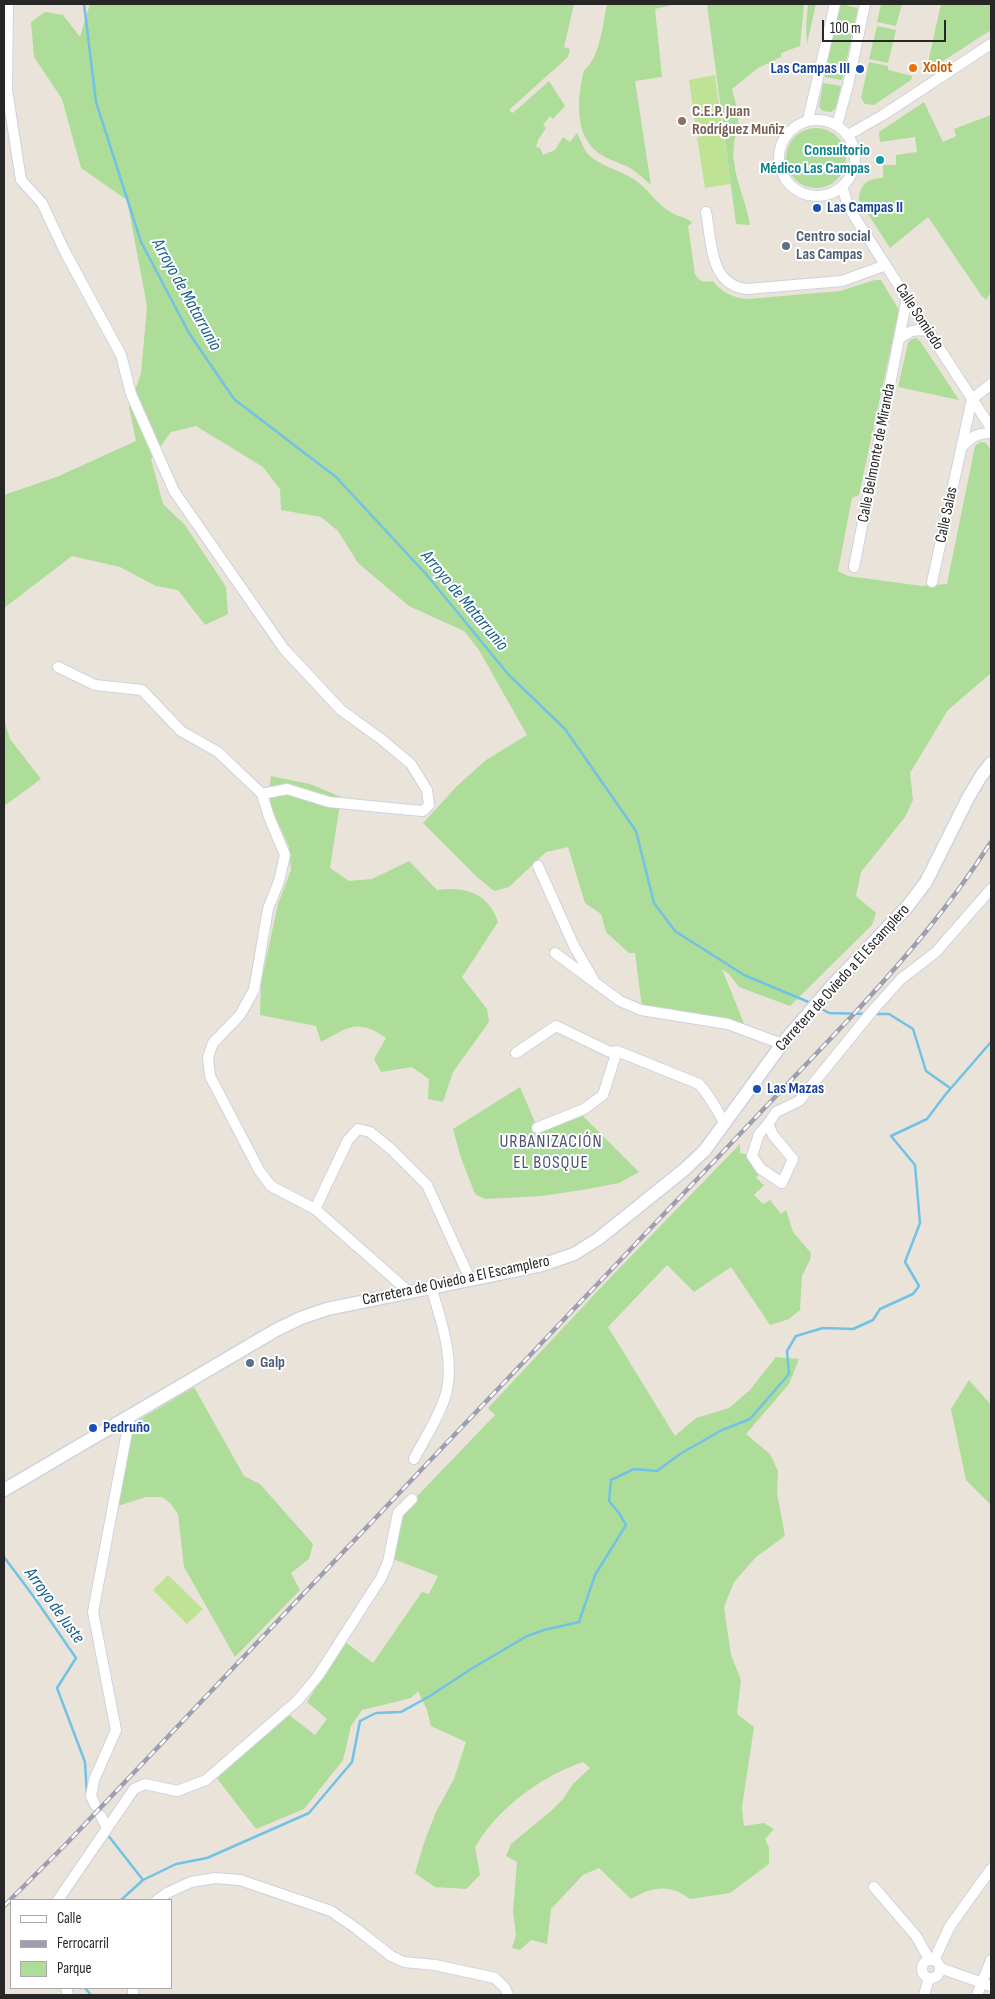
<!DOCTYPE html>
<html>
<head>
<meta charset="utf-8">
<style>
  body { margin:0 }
  #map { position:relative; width:995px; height:1999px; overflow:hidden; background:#e9e3d9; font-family:"Sofia Sans Condensed",sans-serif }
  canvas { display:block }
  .frame { position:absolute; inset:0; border:5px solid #272727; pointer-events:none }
  .legend { position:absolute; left:10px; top:1899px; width:162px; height:90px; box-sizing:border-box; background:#fff; border:1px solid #a9a9a9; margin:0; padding:6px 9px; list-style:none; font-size:15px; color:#272727 }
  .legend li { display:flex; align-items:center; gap:10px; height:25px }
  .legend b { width:25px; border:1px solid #a9a9a9 }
  .scale { position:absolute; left:822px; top:20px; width:124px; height:22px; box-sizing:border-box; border:2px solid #272727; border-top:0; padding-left:6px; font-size:15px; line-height:18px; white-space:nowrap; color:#272727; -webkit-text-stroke:4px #fff; paint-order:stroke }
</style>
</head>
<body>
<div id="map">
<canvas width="995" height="1999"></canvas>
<div class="frame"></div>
<ul class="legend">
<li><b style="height:6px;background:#fff"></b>Calle</li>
<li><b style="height:6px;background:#9d9fb0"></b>Ferrocarril</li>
<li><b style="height:14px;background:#addd99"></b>Parque</li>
</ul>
<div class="scale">100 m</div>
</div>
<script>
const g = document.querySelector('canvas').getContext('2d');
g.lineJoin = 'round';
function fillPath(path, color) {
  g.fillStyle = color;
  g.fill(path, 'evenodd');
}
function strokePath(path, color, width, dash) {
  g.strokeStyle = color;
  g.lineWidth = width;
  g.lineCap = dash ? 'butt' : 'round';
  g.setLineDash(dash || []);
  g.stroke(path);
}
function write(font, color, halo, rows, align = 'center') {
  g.font = font + ' "Sofia Sans Condensed",sans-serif';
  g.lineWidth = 4;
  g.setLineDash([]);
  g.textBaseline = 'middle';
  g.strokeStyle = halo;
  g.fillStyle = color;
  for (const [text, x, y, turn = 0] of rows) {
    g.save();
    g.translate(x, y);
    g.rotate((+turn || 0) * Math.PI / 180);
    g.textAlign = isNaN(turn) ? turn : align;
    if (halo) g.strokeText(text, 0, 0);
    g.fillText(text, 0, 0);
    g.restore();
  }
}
fillPath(new Path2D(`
  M90,4H574L564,47L570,49L568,57L509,110L513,113L549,81L565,106L553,119L550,116L543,125L546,128L538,140L536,147L540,148L543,155L555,150L563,137L570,142L577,133C580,139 583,147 587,153C598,166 624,171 638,182C650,192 658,205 672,213C678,217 688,217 692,223L688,226L695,274C700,283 704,282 713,281C722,293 734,298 748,299L840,291L875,280H881L899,310L859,495L852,498L838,571L848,576L922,586L947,584L975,446L980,442L986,443L991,451V673L948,710L910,773L913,800L905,817L861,872L856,896L876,913L872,925L790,1006L739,987L729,974L722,969L745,1026C712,1014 677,1011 642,1007L635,953H629L606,932L601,914L585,903L568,847L546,852L509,887L494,891L477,877L423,823L457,786L486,760L527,735L479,650L464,631L409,606L358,563L338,531L321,517L281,510L280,489L263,467L196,426L171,432L151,459L163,504L185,525L226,587L228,614L205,625L178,590L156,586L120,567L72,556L4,608V495L59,476L136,441L129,407L141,374L147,306L127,200L81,168L62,99L34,57L31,22L45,12L63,15L80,37Z
  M607,4H676L655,9L662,77L635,81L651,185C645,180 638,173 630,168C619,162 605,159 596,151C573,131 578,95 584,70C600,59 603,22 607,4Z
  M707,4H804L800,46L781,53V57L758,68L732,89C733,97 738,106 738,115C739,131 731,144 734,161C736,183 747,204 750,225L736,224Z
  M808,4H816L807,44L806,27Z
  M840,4L858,8L842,80L824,77Z
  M881,4H902L896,26L877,22Z
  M941,4H991V30L926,72Z
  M877,26L896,30L888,63L869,59Z
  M869,62L888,66V70L912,76L911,80L874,105L865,104L861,98Z
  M823,83L841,86L836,108L831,112L823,111L819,107Z
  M924,102L943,142L956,136L954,129L991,115V292L986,300L981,295L928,217L890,248L859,200C859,184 869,178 883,178V165H896V155L917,152L915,137L880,142L879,132Z
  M786 158a30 30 0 1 1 60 0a30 30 0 1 1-60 0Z
  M916,338L920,341L959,400L898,387L908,343L910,340Z
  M4,720L10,739L41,779L4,806Z
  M271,776L310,784L341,797L330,868L349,881L372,879L409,861L437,890C464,886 489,893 498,922L462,977L487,1009L489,1022L453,1072L443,1102L428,1099L429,1079L412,1067L381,1072L374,1059L386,1038C358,1018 349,1027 321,1042L316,1026L260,1015L261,983L278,904L291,870L289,847L268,800Z
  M520,1087L537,1127L578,1111L639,1172L619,1183L582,1190L542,1196L485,1199L475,1194L461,1158L453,1129Z
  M740,1144V1153L749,1155L760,1173L756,1178L764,1185L754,1195L763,1204L770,1200L781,1214L786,1210L793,1232L811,1253L810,1260L802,1276L800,1310L789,1319L770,1325L731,1267L694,1292L667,1265L608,1327L675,1436L696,1418L729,1408L750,1390L776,1357L799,1359L789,1384L746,1434L770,1454L778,1471L777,1493L785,1536L756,1557L734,1582L724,1607L731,1655L741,1680L737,1714L754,1727L742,1807L744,1826L764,1823L774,1829L765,1839L769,1848V1864L730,1893L690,1899C670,1883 651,1887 631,1899L599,1868L583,1875L551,1909L547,1944L531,1940L520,1950L512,1948L516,1935L513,1912L517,1862L506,1856L511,1844L551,1811L563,1799L573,1784L590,1768L583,1762C540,1777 499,1807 475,1847L480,1875L466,1889L435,1887L415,1873L425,1840L436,1812L454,1779L466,1742L431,1726L427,1710L418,1691L411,1698L362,1710L351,1726L343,1760L304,1809L256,1829L216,1777L289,1715L315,1735L327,1719L307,1702L344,1641L373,1663L422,1592L429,1594L438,1576L393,1559L402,1512L495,1415L488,1408L609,1279Z
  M969,1380L991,1405V1505L966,1480L951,1409Z
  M194,1387L244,1476L260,1484L313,1544L309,1559L291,1573L300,1590L235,1657L184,1567L178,1514L171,1504L162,1497H146L118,1506L134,1423Z`), '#addd99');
fillPath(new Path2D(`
  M715,75L722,127L696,131L689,80Z
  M723,132L731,184L705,188L697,137Z
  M168,1575L203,1609L187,1624L153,1590Z`), '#bfe395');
strokePath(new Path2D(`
  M84,4L96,102L141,242L189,333L234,399L336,477L426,574L508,674L565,729L636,831L654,903L675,931L744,975L811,1003
  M818,1007L829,1013L866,1014
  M874,1014H889L913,1029L926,1071L950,1088
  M4,1557L34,1597L76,1658L57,1688L85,1762L87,1795
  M107,1834L143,1880
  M121,1900L143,1880L176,1864L207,1858L309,1813L352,1762L360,1721L376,1713L401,1712L430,1696L471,1669L527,1636L544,1630L579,1622L595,1575L626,1525L619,1513L609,1501L611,1480L634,1469L657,1471L680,1454L722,1430L750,1419L789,1374L787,1351L796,1336L823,1328L853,1329L873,1320L880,1309L913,1294L919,1286L905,1262L920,1223L915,1165L891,1136L927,1119L945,1095L991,1042
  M85,1988L91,1995`), '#72c2e5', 2.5);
const minor = new Path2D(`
  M8,4L7,90L21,180L42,203L64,250L121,355L131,394L174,491L284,649L341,710L381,739L411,764L427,790L429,805L423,811L411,810L329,802L287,789L262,794
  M779 158a38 38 0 1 1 76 0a38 38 0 1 1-76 0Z
  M808,120L835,4
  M837,125L848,85L865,4
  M848,135L883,115L991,44
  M842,186L848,206L859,224L991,428
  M706,212C712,242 709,285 747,289L842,281L886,265
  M899,339C910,330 915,329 928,331
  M972,399L991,384
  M962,447C971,437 977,433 991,433
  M854,567L907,298
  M932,582L972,399
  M58,667L95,685L142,690L181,731L218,752L262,794L269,817L285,855L279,881L268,909L254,990L240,1015L213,1043L208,1057L210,1076L259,1170L271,1186L315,1209L408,1291
  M538,866L574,946L593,979
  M555,953L620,1001L641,1010L728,1024L782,1044
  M516,1053L556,1026L610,1052L617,1051L699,1084C710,1096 717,1110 725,1124
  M768,1124L759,1134L752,1156L761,1169L782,1183L793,1159L773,1135L768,1124L776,1112L799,1101L873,1010L901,979L936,952L991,889
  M537,1128L584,1109L603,1095L617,1051
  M315,1209L348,1140L358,1129L370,1132L391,1149L427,1185L470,1279
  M414,1459C424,1440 437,1420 444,1400C457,1365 441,1320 431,1287
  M95,1805L91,1796L94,1780L116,1730L93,1612L130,1416
  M101,1816L107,1828
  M874,1887L916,1936L929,1959
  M58,1900L134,1789L145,1784L177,1791L206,1780L297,1701L318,1676L381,1578L388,1562L398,1513L412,1499
  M157,1900L167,1893L191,1882L215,1878L240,1880L331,1911L357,1929L391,1956L404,1962L435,1965L495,1978L505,1988L508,1995
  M922 1969a9 9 0 1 1 18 0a9 9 0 1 1-18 0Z
  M934,1960L950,1926L991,1869
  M940,1968L991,1986
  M66,1988L68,1995
  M133,1988V1995
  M924,1995L929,1978
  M977,1995L991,1960`);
const tertiary = new Path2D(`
  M4,1490L276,1330L301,1318L327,1309L542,1265L574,1254L598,1239L685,1169L705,1150L782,1044L831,987L907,907L926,882L968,798L981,776L991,763`);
strokePath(minor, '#cfd1df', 12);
strokePath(tertiary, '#cfd1df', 15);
strokePath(minor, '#fff', 10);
strokePath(tertiary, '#fff', 12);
const rail = new Path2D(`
  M4,1906L67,1843L851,1017C903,961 950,906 991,842`);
strokePath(rail, '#9d9fb0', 4.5);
strokePath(rail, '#fff', 2.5, [8]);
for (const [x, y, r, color] of [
  [913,68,5,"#e8710a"],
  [860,69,5,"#1a4fb4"],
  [682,121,5,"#8d6e63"],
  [880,160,5,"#0f9aa8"],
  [817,208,5,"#1a4fb4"],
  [786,246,5,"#5c6f8a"],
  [757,1089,5,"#1a4fb4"],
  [250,1363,5,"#5c6f8a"],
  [93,1428,5,"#1a4fb4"]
]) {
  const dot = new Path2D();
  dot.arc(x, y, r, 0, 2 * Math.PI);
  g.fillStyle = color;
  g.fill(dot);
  strokePath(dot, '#fff', 2);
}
write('bold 16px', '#c56008', '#fff', [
  ["Xolot",923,68]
], 'left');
write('bold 16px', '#164399', '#fff', [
  ["Las Campas III",850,69,"right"],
  ["Las Campas II",827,208],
  ["Las Mazas",767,1089],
  ["Pedruño",103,1428]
], 'left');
write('bold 16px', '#785e54', '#fff', [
  ["C.E.P. Juan",692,112],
  ["Rodríguez Muñiz",692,130]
], 'left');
write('bold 16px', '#0d838f', '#fff', [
  ["Consultorio",870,151],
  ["Médico Las Campas",870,169]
], 'right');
write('bold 16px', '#4e5e75', '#fff', [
  ["Centro social",796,237],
  ["Las Campas",796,255],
  ["Galp",260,1363]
], 'left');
write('16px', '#272727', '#fff', [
  ["Calle Somiedo",919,317,57],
  ["Calle Belmonte de Miranda",877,453,-79],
  ["Calle Salas",947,515,-78],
  ["Carretera de Oviedo a El Escamplero",843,978,-48],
  ["Carretera de Oviedo a El Escamplero",456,1281,-12]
]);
write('italic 18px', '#165f8d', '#fff', [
  ["Arroyo de Matarrunio",186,295,61],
  ["Arroyo de Matarrunio",464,601,50],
  ["Arroyo de Juste",54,1606,54]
]);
g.letterSpacing = '1px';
write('18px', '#4b5174', '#fff', [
  ["URBANIZACIÓN",551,1142],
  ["EL BOSQUE",551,1163]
]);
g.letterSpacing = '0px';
</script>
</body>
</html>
